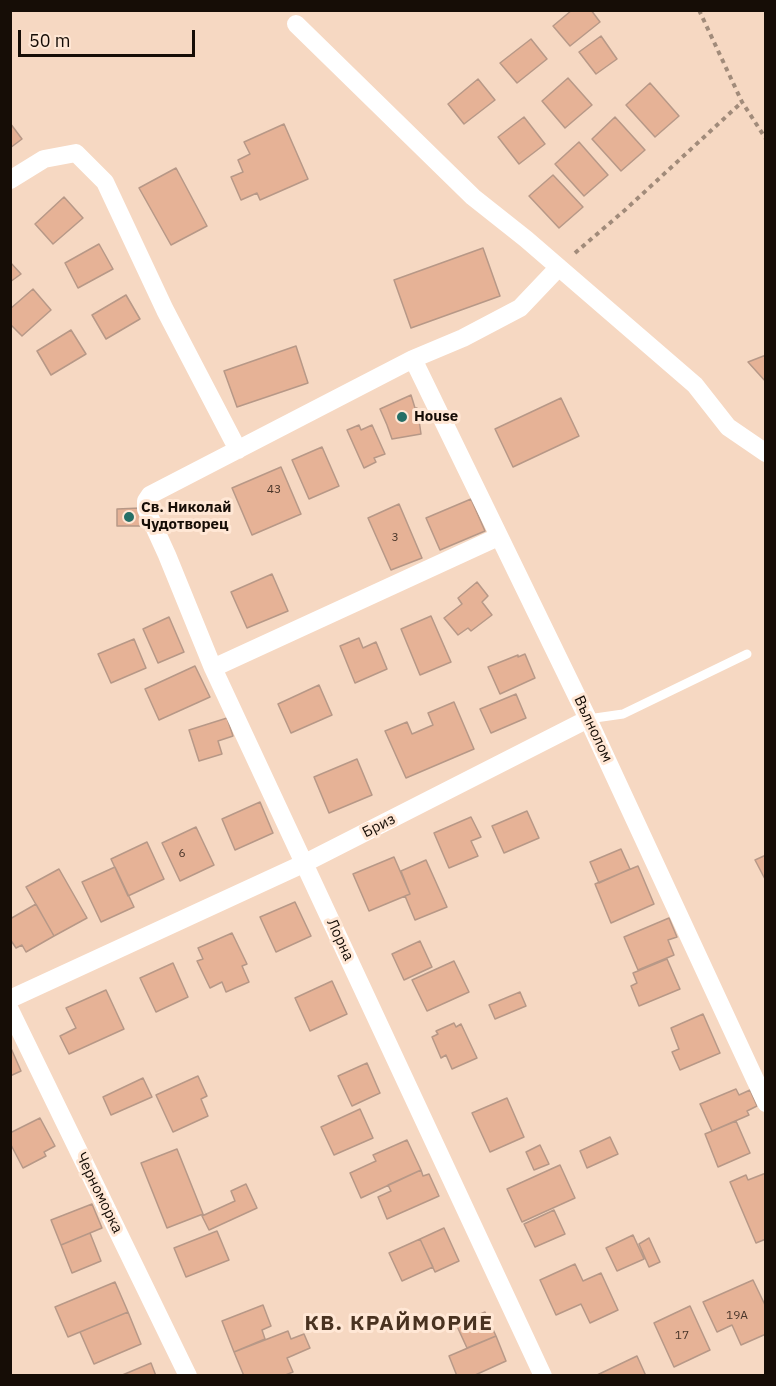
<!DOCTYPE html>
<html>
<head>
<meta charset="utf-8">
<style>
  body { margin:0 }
  #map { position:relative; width:776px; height:1386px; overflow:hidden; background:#f6d8c2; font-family:"IBM Plex Sans",sans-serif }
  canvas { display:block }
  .frame { position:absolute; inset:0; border:12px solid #160d06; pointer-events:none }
  .scale { position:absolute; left:18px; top:30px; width:177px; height:27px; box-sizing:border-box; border:3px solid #160d06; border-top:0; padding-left:8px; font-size:18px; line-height:21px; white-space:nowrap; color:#160d06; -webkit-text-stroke:4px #ffe7d5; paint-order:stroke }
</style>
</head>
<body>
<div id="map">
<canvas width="776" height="1386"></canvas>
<div class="frame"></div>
<div class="scale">50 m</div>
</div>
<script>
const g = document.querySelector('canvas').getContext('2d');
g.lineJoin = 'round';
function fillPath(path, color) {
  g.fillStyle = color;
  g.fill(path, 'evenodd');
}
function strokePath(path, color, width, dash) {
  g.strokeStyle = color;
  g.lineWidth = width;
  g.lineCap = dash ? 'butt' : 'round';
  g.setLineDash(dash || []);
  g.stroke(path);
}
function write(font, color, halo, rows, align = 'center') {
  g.font = font + ' "IBM Plex Sans",sans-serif';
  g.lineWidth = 6;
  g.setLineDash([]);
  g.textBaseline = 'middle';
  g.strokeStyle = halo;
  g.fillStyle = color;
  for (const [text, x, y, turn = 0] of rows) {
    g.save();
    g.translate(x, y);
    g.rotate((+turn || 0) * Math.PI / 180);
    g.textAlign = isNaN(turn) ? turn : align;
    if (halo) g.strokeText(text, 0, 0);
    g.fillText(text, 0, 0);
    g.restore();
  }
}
const building = new Path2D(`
  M572,10H591L600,22L570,46L553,26Z
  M601,36L617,59L596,74L579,52Z
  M531,39L547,59L517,83L500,63Z
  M568,78L592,105L565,128L542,101Z
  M478,79L495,100L464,124L448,104Z
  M650,83L679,116L655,137L626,105Z
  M524,117L545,144L519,164L498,137Z
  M615,117L645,150L621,171L592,139Z
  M10,123L22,139L10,148Z
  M284,124L308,179L260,200L257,193L241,200L231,177L243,172L238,160L250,154L244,142Z
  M579,142L608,175L584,196L555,164Z
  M176,168L207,226L171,245L139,188Z
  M553,175L583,207L559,228L529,196Z
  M64,197L83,218L53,244L35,224Z
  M99,244L113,269L78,288L65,263Z
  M483,248L500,296L411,328L394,280Z
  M10,262L21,274L10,282Z
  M33,289L51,310L22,336L10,324V309Z
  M126,295L140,319L106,339L92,315Z
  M71,330L86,354L51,375L37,351Z
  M296,346L308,383L237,407L224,371Z
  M766,355V382L748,362Z
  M411,395L415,408H417L420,414V420H419L421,434L392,439L387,425L380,409Z
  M561,398L579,436L513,467L495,429Z
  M359,425L361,430L372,425L385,454L374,458L376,462L364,468L347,430Z
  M322,447L339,486L309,499L292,460Z
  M281,467L301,514L252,535L232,488Z
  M471,499L485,531L440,550L426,518Z
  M399,504L422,558L391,570L368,518Z
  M141,508V526H117V509Z
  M272,574L288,611L247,628L231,592Z
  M477,582L488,596L482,602L492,615L471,631L468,628L458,635L444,618L462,604L458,598Z
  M431,616L451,662L420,675L401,629Z
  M169,617L184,652L158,663L143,629Z
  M359,638L363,648L376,642L387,669L355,683L340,646Z
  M134,639L146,668L111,683L98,654Z
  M525,654L535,678L500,694L488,667L518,655V657Z
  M195,666L210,697L159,720L145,689Z
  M319,685L332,715L291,733L278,704Z
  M516,694L526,718L491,733L480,709Z
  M454,702L474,749L406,778L385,731L407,722L412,734L433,725L428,713Z
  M227,718L233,736L218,741L222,754L199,761L189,730Z
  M357,759L372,795L329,813L314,777Z
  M260,802L273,833L235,850L222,819Z
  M527,811L539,838L504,853L492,826Z
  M471,817L481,837L471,841L478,856L449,868L434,833Z
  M196,827L214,865L180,881L162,843Z
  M147,842L164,879L128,896L111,859Z
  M621,849L630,869L599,883L590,862Z
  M766,855V881L755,860Z
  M394,857L410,894L369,911L353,874Z
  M426,860L447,907L415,920L405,896L410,894L401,871Z
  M638,866L654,904L611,923L595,884Z
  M115,867L134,907L101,922L82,882Z
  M59,869L87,918L54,936L26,887Z
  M295,902L311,936L276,952L260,917Z
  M36,904L54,936L26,952L22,945L16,948L10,939V919Z
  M669,918L677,937L668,940L674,955L638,970L624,937Z
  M232,933L247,964L242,966L249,982L226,992L222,982L210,988L197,961L203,959L198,948Z
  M420,941L432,967L404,980L392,954Z
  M667,959L680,989L639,1006L631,986L637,983L633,973Z
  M454,961L469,992L427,1011L412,980Z
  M173,963L188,997L156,1012L140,978Z
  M332,981L347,1014L310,1031L295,998Z
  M106,990L124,1029L69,1054L60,1036L76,1028L66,1008Z
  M520,992L526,1006L495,1019L489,1005Z
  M703,1014L720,1053L680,1070L672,1052L679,1049L671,1028Z
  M454,1023L456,1027L461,1024L477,1058L452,1069L446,1055L441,1058L432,1037L438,1034L436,1031Z
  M10,1046L21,1071L10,1076Z
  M367,1063L380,1093L352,1106L338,1076Z
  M198,1076L207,1096L201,1099L208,1116L173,1132L156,1095Z
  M143,1078L152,1097L111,1115L103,1097Z
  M736,1089L739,1095L750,1090L757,1106L747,1111L749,1115L712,1131L700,1104Z
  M507,1098L524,1137L490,1152L472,1113Z
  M360,1109L373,1138L334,1155L321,1127Z
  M40,1118L55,1146L44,1152L46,1156L23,1168L10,1143V1133Z
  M736,1121L750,1153L718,1167L705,1134Z
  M610,1137L618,1154L587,1168L580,1151Z
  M407,1140L421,1170L361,1198L350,1173L376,1161L373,1155Z
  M540,1145L549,1164L534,1170L526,1152Z
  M177,1149L203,1214L167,1228L141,1163Z
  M560,1165L575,1198L522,1222L507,1189Z
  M421,1170L423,1176L429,1174L439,1196L387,1219L378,1197L391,1191L388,1185Z
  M766,1173V1239L756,1243L730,1182L746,1175L748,1180Z
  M246,1184L257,1208L209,1230L202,1216L235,1201L231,1191Z
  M92,1204L102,1228L61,1245L51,1220Z
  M554,1210L565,1234L535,1247L524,1224Z
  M444,1228L459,1261L435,1272L420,1239Z
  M217,1231L229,1260L186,1277L174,1248Z
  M90,1233L101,1261L72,1273L61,1245Z
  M633,1235L644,1259L617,1271L606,1248Z
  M649,1238L660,1262L649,1267L639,1244Z
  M420,1239L433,1267L402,1281L389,1253Z
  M575,1264L583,1281L601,1273L618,1310L590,1323L581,1304L556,1315L540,1280Z
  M753,1280L766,1307V1334L741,1345L732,1325L717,1332L703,1302Z
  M115,1282L128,1312L68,1337L55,1307Z
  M263,1305L271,1326L262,1330L265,1339L234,1352L222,1321Z
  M690,1306L710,1350L674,1367L654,1323Z
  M128,1312L141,1344L94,1364L80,1332Z
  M485,1312L496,1336L467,1348L456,1324Z
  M288,1331L291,1339L304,1334L310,1348L287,1358L293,1372L283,1376H244L234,1352Z
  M496,1336L506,1361L473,1376H457L449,1356Z
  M637,1356L646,1376H595Z
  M151,1363L156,1376H120Z`);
fillPath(building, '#e6b296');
strokePath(building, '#b79887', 1.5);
strokePath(new Path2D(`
  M699,10L742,102L766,139
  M575,253L625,210L742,102`), '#a18b7a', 4, [4.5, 4.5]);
strokePath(new Path2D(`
  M588,719L623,714L747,654`), '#fff', 9);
strokePath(new Path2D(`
  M296,24L473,197L526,239L695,385L728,427L766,453
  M10,180L44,159L76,153L105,182L165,310L238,450
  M413,359L588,719L766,1103
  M213,668L498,537
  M10,999L305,863L588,719
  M10,1010L188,1376
  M543,1376L213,668L167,555L146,509V501L150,495L413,359L463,338L520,308L558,268`), '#fff', 18);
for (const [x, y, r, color] of [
  [402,417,6,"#266f67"],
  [129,517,6,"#266f67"]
]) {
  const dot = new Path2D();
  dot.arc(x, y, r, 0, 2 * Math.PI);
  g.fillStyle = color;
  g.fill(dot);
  strokePath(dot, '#ffe7d5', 2);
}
write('12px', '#4a362a', null, [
  ["43",274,490],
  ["3",395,538],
  ["6",182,854],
  ["19А",737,1316],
  ["17",682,1336]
]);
write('bold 15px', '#160d06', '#ffe7d5', [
  ["House",414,417],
  ["Св. Николай",141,508],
  ["Чудотворец",141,525]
], 'left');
write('15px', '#160d06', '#ffe7d5', [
  ["Вълнолом",593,729,65],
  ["Бриз",379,826,-27],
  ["Лорна",340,940,65],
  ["Черноморка",99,1193,64]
]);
g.letterSpacing = '1.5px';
write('bold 21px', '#493220', '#ffe7d5', [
  ["КВ. КРАЙМОРИЕ",399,1324]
]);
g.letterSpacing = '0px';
</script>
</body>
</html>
